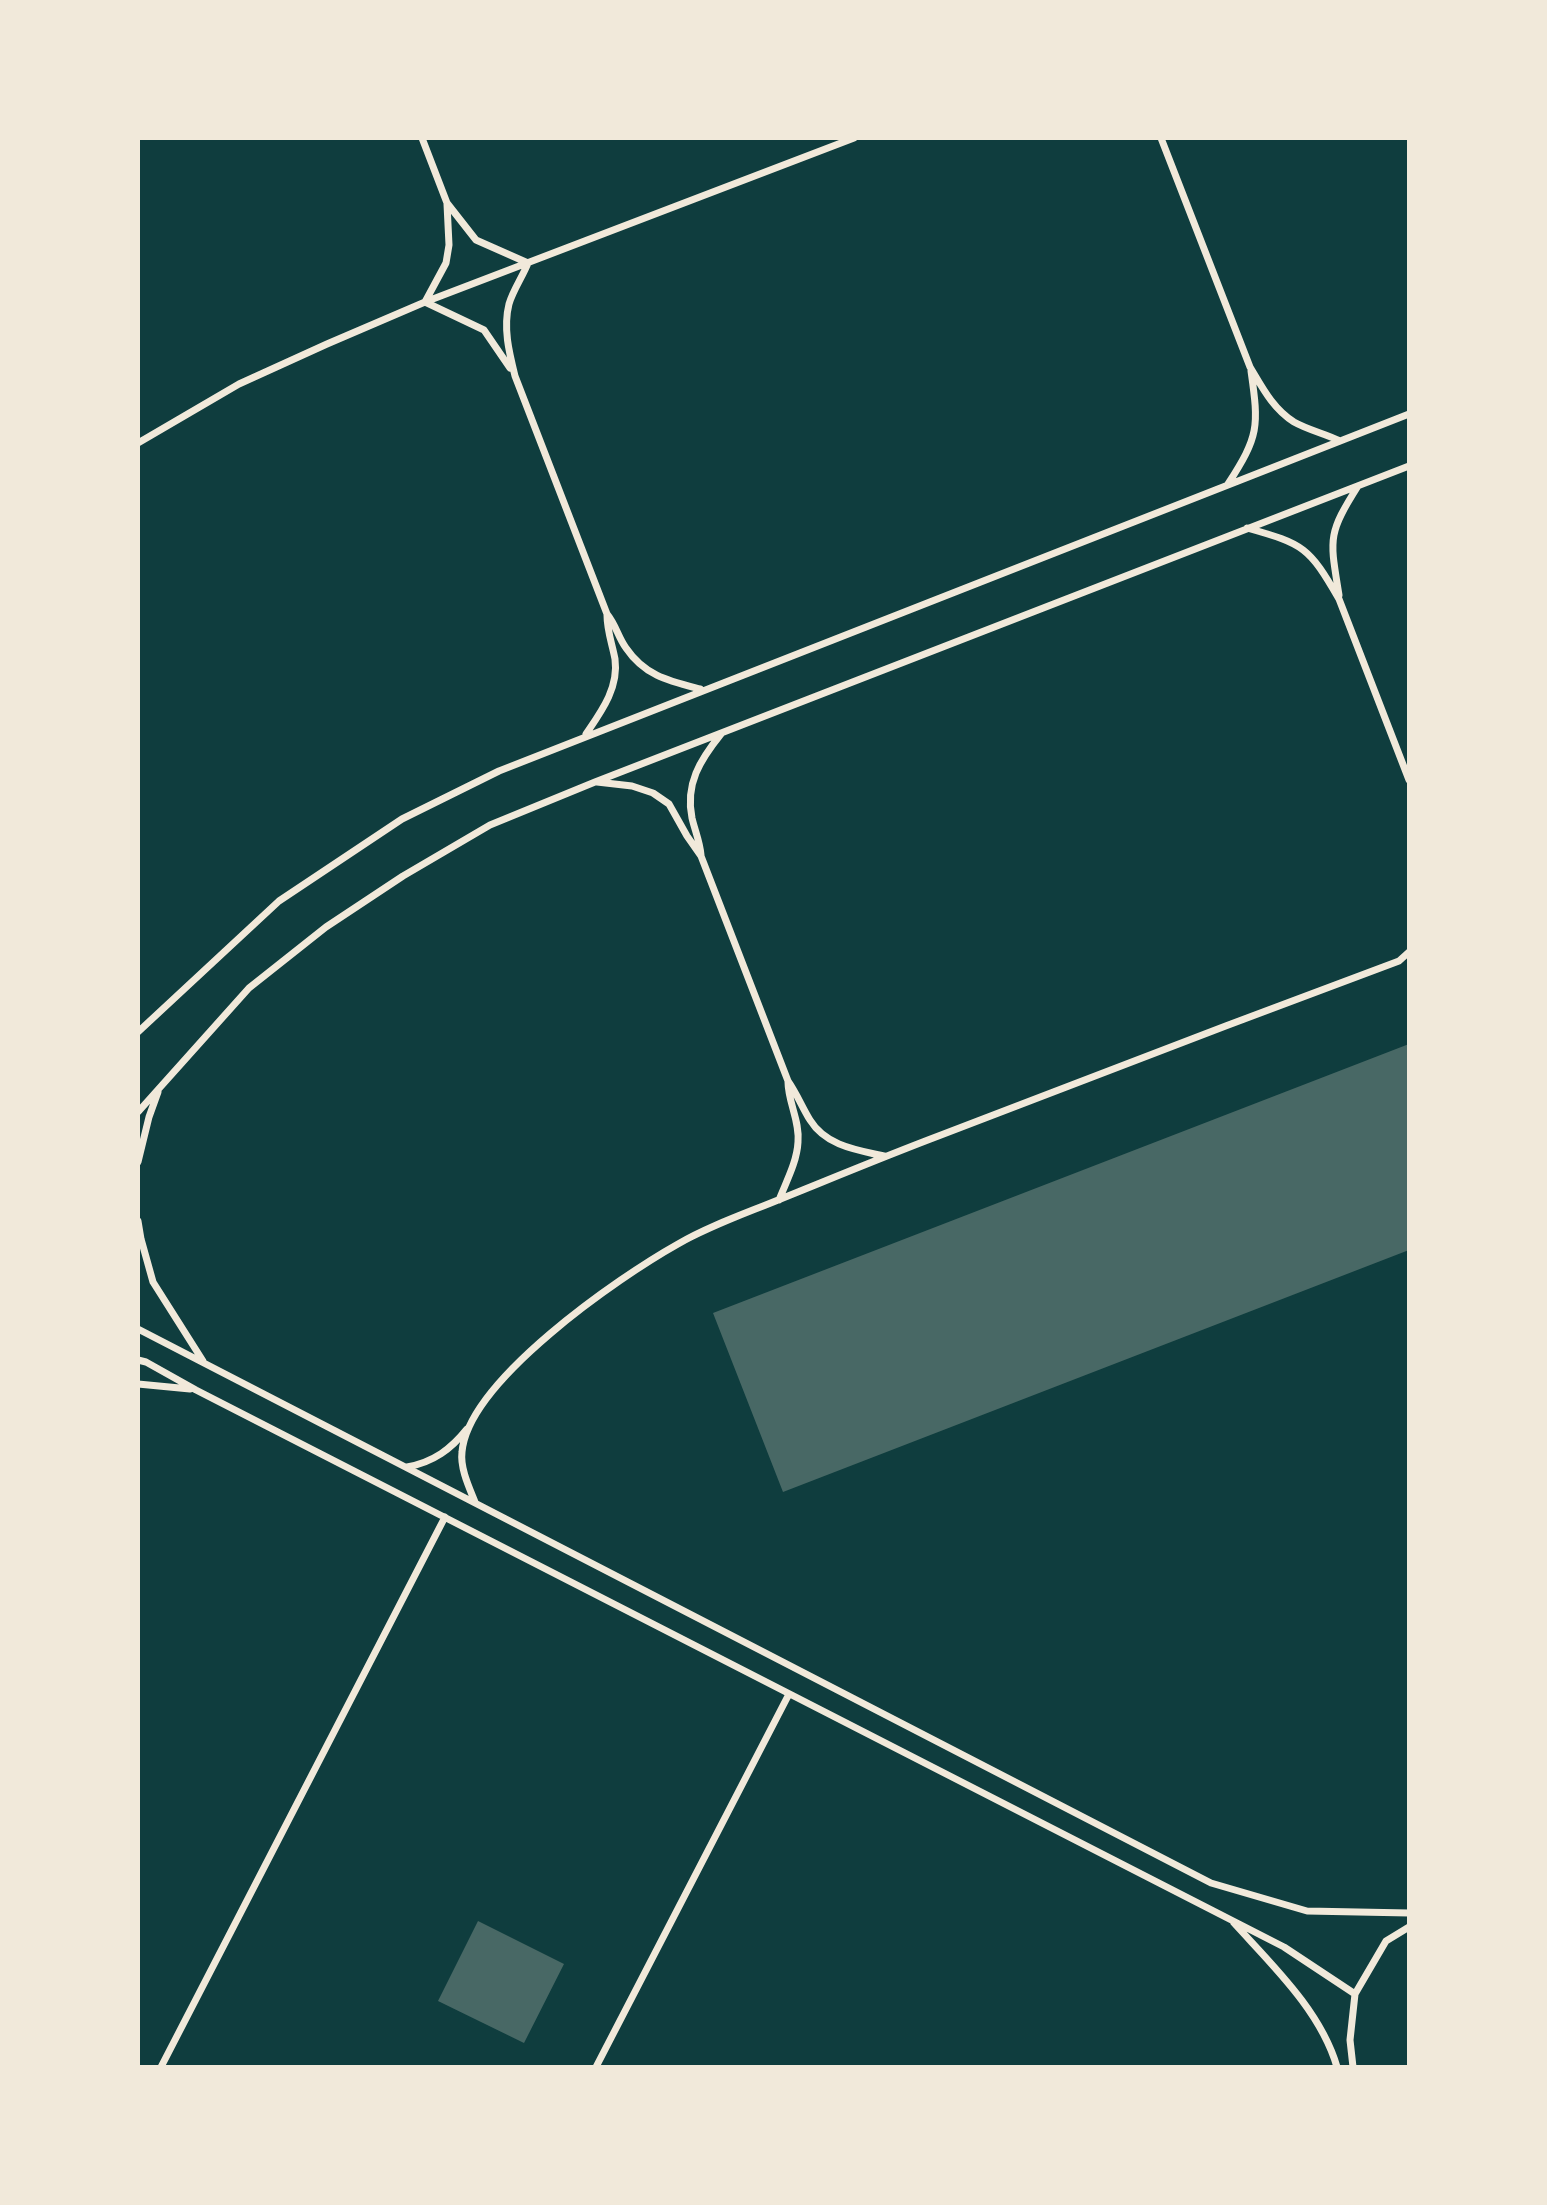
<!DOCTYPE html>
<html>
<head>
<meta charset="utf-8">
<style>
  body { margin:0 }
  #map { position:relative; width:1547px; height:2205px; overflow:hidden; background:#0f3d3e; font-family:"Fira Sans",sans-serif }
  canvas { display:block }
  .frame { position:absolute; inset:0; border:140px solid #f1e9da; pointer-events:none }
</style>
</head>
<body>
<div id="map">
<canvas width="1547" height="2205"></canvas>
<div class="frame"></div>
</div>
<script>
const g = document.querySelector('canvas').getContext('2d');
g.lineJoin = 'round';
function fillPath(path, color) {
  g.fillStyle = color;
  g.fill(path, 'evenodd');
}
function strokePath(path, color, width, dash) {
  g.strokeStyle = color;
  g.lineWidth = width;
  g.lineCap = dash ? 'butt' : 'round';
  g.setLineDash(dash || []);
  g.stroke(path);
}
fillPath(new Path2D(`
  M1409,1044V1250L783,1492L713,1313Z
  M478,1921L564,1964L524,2043L438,2001Z`), '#486865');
strokePath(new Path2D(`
  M422,138L447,203L476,240L528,263C523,276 513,290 509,304C503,328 509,352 515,376L607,614C616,625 618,637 626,648C645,676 669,681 700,689
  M1161,138L1250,367C1262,387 1273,409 1294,422C1308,430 1326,434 1340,441
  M447,204L449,245L446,263L425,302L484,330L510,368
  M138,443L239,384L327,344L425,302L854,138
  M1228,484C1259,436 1259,427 1251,371
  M1247,528C1304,544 1309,547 1339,599L1409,780
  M1339,595C1330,539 1327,535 1358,486
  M586,734C601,712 619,688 615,659C612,643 607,631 607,615
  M597,782L632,786L653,793L669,804L687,836L701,856L788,1081C797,1094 802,1107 810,1120C826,1146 857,1150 884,1156
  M701,855C700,842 695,831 692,818C685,784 700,760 721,734
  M138,1032L279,901L402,819L499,771L1409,414
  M138,1112L249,988L326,927L403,876L490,825L595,782L1409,466
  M138,1162L149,1117L158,1092
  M779,1200C786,1182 797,1162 798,1142C800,1121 788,1102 788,1082
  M138,1221L141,1239L153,1282L203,1361
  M138,1329L1211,1883L1307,1911L1409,1913
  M138,1360L146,1362L196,1390L1284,1947L1355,1994
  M138,1384L190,1389
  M407,1467C434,1462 451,1449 467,1429
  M475,1502C469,1487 460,1468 462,1452C468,1381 619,1277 678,1244C711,1225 747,1213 783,1198C835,1177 888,1155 941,1135C1093,1076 1246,1018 1399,961L1409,952
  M1234,1923C1272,1965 1321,2011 1337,2067
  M161,2067L445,1517
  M596,2067L789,1694
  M1353,2067L1350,2040L1355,1994L1386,1941L1409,1927`), '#f1e9da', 7);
</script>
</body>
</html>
